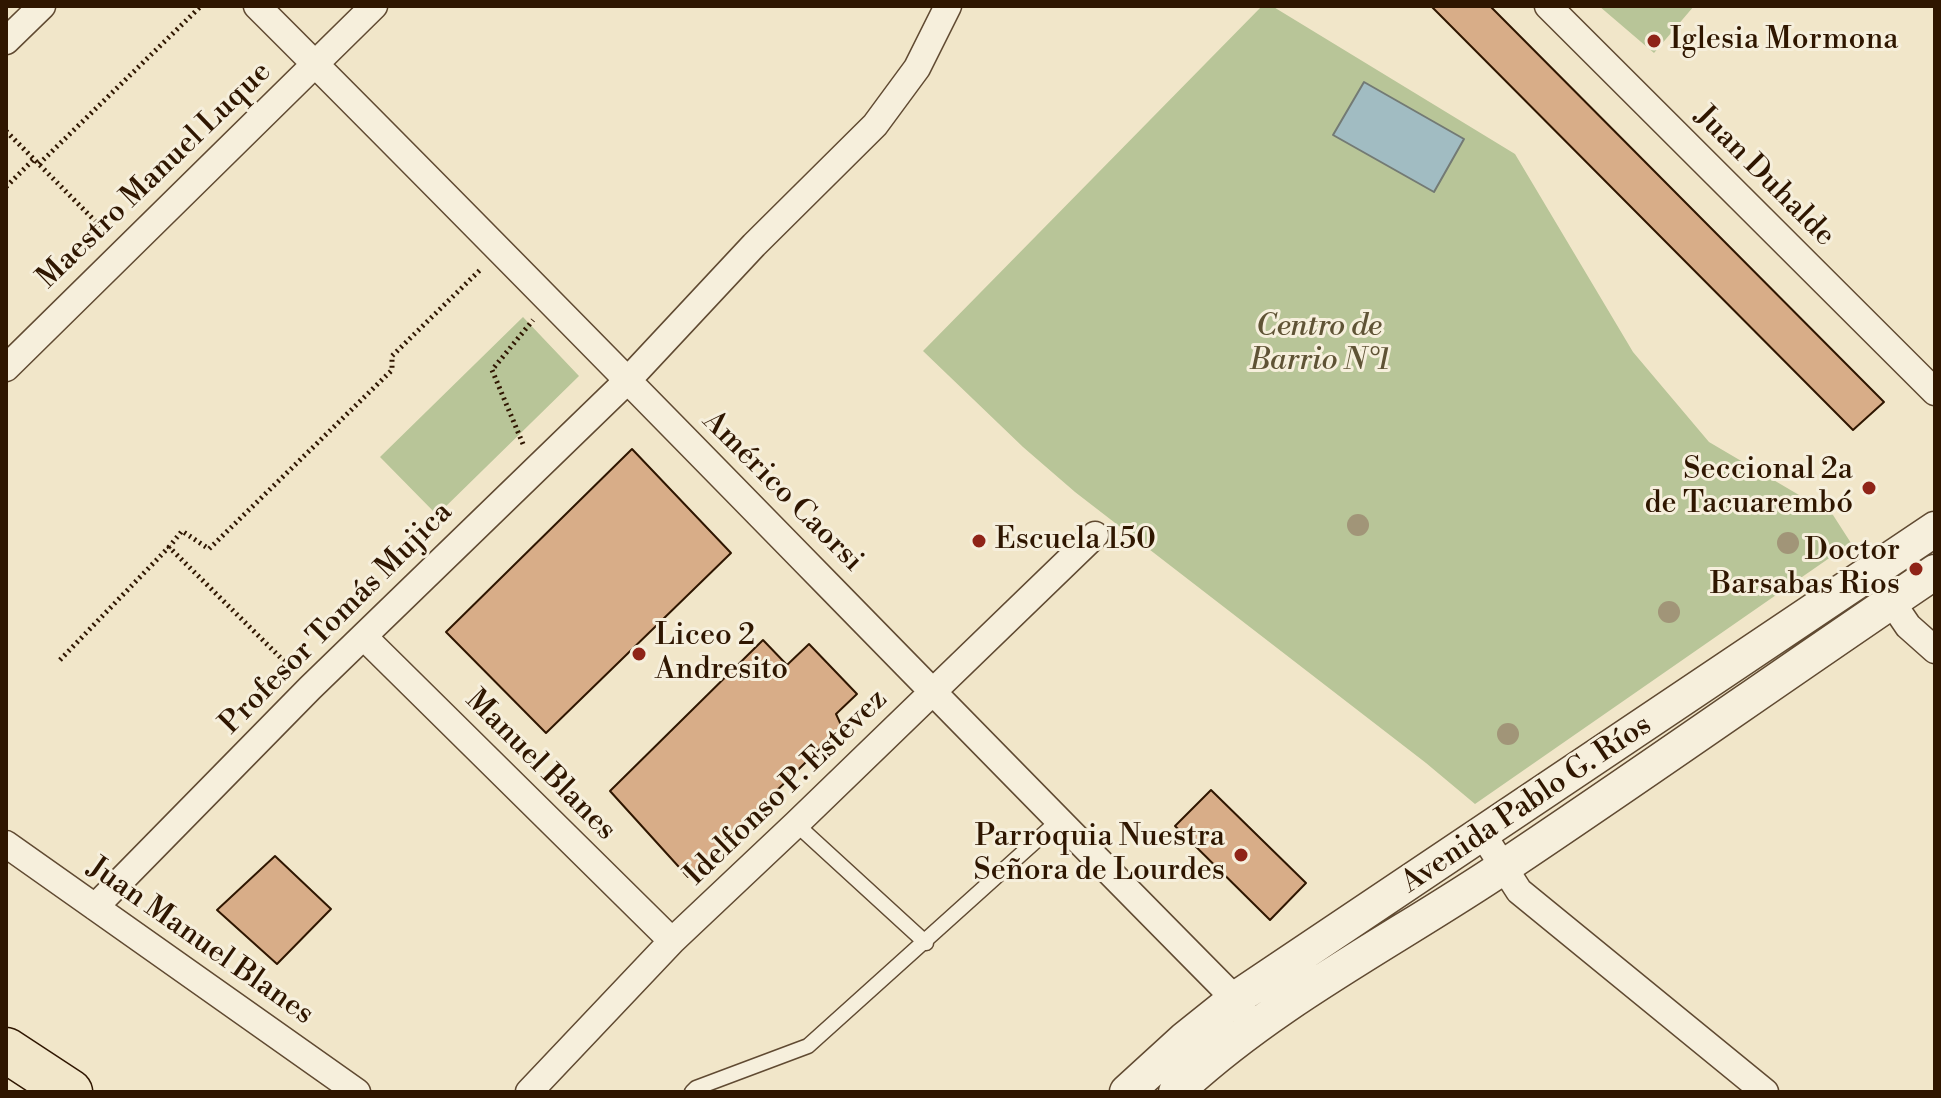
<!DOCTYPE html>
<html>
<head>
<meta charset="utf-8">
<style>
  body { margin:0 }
  #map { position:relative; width:1941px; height:1098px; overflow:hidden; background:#f1e6c9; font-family:"Libre Bodoni",serif }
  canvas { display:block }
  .frame { position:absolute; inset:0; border:8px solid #2f1600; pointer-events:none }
</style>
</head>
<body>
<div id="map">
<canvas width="1941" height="1098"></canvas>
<div class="frame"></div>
</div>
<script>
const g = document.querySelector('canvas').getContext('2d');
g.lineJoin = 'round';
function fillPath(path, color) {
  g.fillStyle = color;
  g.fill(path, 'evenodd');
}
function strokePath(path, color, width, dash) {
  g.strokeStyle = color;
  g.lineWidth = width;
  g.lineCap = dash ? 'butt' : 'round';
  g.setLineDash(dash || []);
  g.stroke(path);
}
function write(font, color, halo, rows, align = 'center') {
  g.font = font + ' "Libre Bodoni",serif';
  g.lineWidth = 6;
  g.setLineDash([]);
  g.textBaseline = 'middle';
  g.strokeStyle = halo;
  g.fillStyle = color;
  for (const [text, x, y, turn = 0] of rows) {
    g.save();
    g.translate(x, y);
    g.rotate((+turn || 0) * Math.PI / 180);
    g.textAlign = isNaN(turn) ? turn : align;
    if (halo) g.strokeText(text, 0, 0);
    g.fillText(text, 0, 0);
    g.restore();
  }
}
fillPath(new Path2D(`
  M1262,6H1272L1515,154L1633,352L1709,442L1833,515L1851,543L1475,804L1426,763L1075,492L1023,447L923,351Z
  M1599,6H1694L1654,53Z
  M523,317L579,376L437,515L380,457Z`), '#b8c598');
const water = new Path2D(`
  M1364,82L1464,139L1434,192L1333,135Z`);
fillPath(water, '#a1bcc2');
strokePath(water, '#737a74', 2);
const building = new Path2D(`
  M1431,6H1490L1884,402L1853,430Z
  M632,449L731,553L546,733L446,632Z
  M763,640L787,665L809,644L857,694L836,714L842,727L688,877L610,791Z
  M1211,790L1306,883L1270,920L1175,826Z
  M275,856L331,909L277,964L217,910Z`);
fillPath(building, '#d8ad88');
strokePath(building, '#2f1600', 2);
const service = new Path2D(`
  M796,824L926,943
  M692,1092L696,1088L808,1046L1058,821`);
const minor = new Path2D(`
  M257,6C586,334 908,669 1235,999L1245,1015
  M1548,6L1935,392
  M6,41L42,6
  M6,368L374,6
  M1891,601L1908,626L1935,650
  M364,637L672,941
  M1483,835L1519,891L1765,1092
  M6,844L357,1092
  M95,907L310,688L627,381L754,245L875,125L917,68L948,6
  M529,1092L672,941L796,824L1095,535`);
const tertiary = new Path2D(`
  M1127,1092L1185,1039L1235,999L1935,529
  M1176,1092C1273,1001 1395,940 1505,866C1649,770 1791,669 1935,572`);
const trunk = new Path2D(`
  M6,1050L70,1092`);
strokePath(service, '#604a32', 17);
strokePath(minor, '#604a32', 29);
strokePath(tertiary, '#604a32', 37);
strokePath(trunk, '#2f1600', 47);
strokePath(new Path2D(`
  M6,131L107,233
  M39,164L201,6
  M6,187L34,159
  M523,444L492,370L533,320
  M60,660L169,547
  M293,670L169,547L182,531L209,549L392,370V356L481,269`), '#2f1600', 5, [2, 4]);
strokePath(service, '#f6efdc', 14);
strokePath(minor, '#f6efdc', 26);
strokePath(tertiary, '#f6efdc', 34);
strokePath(trunk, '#f1e6c9', 44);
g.fillStyle = '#a19578';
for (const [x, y] of [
  [1358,525],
  [1788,543],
  [1669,612],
  [1508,734]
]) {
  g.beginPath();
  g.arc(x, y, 11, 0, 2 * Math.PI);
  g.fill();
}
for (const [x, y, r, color] of [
  [1654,41,8,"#8f2418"],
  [1869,488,8,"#8f2418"],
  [979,541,8,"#8f2418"],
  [1916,569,8,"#8f2418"],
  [639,654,8,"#8f2418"],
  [1241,855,8,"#8f2418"]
]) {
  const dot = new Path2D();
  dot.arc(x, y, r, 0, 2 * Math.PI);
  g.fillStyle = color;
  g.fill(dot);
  strokePath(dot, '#f6efdc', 3);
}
write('30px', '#2f1600', '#f6efdc', [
  ["Iglesia Mormona",1670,41],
  ["Seccional 2a",1853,471,"right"],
  ["de Tacuarembó",1853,505,"right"],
  ["Escuela 150",995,541],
  ["Doctor",1900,552,"right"],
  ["Barsabas Rios",1900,586,"right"],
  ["Liceo 2",655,637],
  ["Andresito",655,671],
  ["Parroquia Nuestra",1225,838,"right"],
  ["Señora de Lourdes",1225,872,"right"]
], 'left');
write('30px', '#2f1600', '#f6efdc', [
  ["Maestro Manuel Luque",155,176,-44],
  ["Juan Duhalde",1764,177,45],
  ["Américo Caorsi",782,492,45],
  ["Profesor Tomás Mujica",337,619,-45],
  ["Manuel Blanes",540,766,45],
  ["Idelfonso P. Estevez",787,788,-44],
  ["Avenida Pablo G. Ríos",1527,805,-34],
  ["Juan Manuel Blanes",200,942,35]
]);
write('italic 30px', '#5f5335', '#f6efdc', [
  ["Centro de",1319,328],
  ["Barrio N°1",1319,362]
]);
</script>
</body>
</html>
